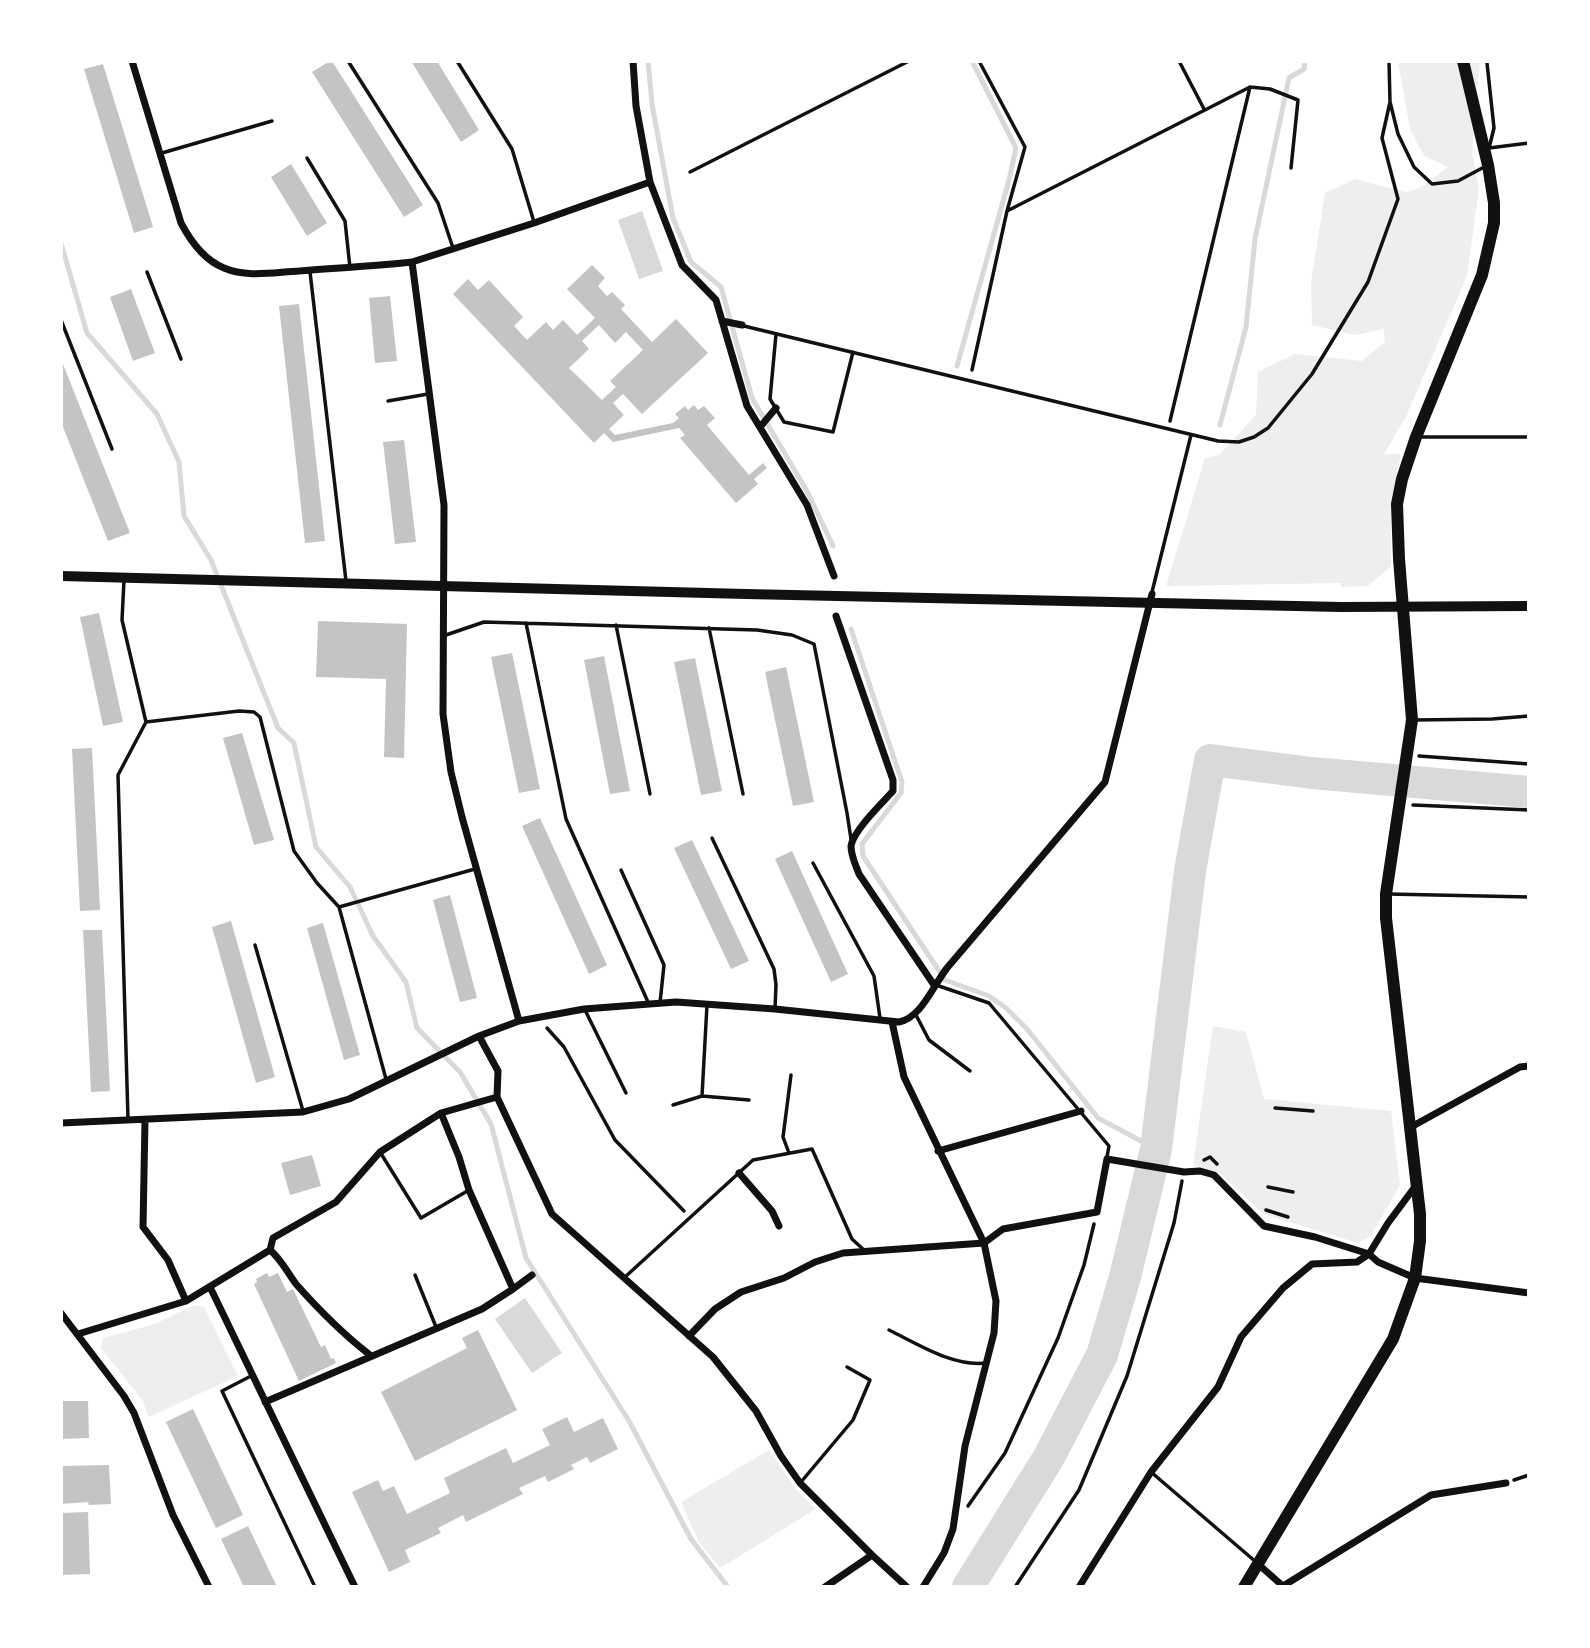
<!DOCTYPE html>
<html>
<head>
<meta charset="utf-8">
<style>
  body { margin:0 }
  #map { position:relative; width:1590px; height:1648px; overflow:hidden; background:#fff; font-family:"Open Sans",sans-serif }
  canvas { display:block }
  .frame { position:absolute; inset:0; border:63px solid #fff; pointer-events:none }
</style>
</head>
<body>
<div id="map">
<canvas width="1590" height="1648"></canvas>
<div class="frame"></div>
</div>
<script>
const g = document.querySelector('canvas').getContext('2d');
g.lineJoin = 'round';
function fillPath(path, color) {
  g.fillStyle = color;
  g.fill(path, 'evenodd');
}
function strokePath(path, color, width, dash) {
  g.strokeStyle = color;
  g.lineWidth = width;
  g.lineCap = dash ? 'butt' : 'round';
  g.setLineDash(dash || []);
  g.stroke(path);
}
fillPath(new Path2D(`
  M1398,61H1480L1472,154L1479,188L1467,276L1406,417L1384,454H1401L1391,501V566L1368,586L1341,587V583L1166,586L1205,458L1219,455L1256,415L1258,372L1295,354L1362,361L1385,342L1384,329L1355,335L1312,325L1311,282L1325,193L1355,179L1406,192L1420,188L1448,167L1424,156L1410,129Z
  M1213,1026L1246,1032L1264,1099L1391,1111L1400,1185L1371,1236L1358,1243L1263,1214L1221,1174L1193,1165Z
  M194,1305L204,1307L238,1376L149,1417L143,1401L101,1348L103,1338L155,1324Z
  M769,1450L796,1489L816,1509L720,1568L699,1542L681,1502Z`), '#eee');
fillPath(new Path2D(`
  M642,211L663,271L639,279L618,220Z
  M525,1298L562,1353L532,1373L495,1319Z`), '#d9d9d9');
strokePath(new Path2D(`
  M648,61L652,104L673,218L691,262L721,287L752,398L807,491L833,546
  M61,243L87,333L157,414L179,462L184,516L211,560L278,728L294,743L316,847L350,887L373,936L406,982L417,1028L460,1072L491,1124L526,1258L629,1421L691,1539L728,1587
  M957,366L1009,180L1016,148L972,61
  M1220,425L1246,327L1255,239L1289,78L1304,69L1305,61
  M851,629L902,782L901,793L862,844L863,856L945,980L989,996L1006,1008L1027,1029L1098,1118L1156,1149`), '#d9d9d9', 5);
strokePath(new Path2D(`
  M968,1587L1049,1457L1102,1355L1125,1277L1156,1149L1190,871L1210,760L1312,773L1529,792`), '#d9d9d9', 32);
fillPath(new Path2D(`
  M330,61H332L423,205L404,217L312,72Z
  M411,61H437L479,130L461,142Z
  M103,64L153,227L134,233L84,69Z
  M291,164L327,223L307,236L271,177Z
  M592,265L605,278L598,286L607,296L612,292L625,305L621,309L652,342L676,319L708,353L642,414L623,394L613,403L624,415L609,429L615,435L673,423L679,418L675,414L685,406L688,410L694,405L698,410L704,406L715,418L707,425L749,475L763,463L767,468L754,479L758,484L736,503L680,438L685,435L679,428L613,442L604,433L594,443L453,294L468,279L478,290L489,280L523,317L514,326L527,340L546,322L553,330L563,320L577,335L595,318L567,289ZM599,325L615,343L626,332L643,350L610,381L616,387L602,400L569,368L589,349L582,341Z
  M131,289L155,353L133,361L110,297Z
  M390,296L397,361L375,363L369,298Z
  M299,304L325,541L305,543L279,306Z
  M61,359L130,533L108,541L61,422Z
  M404,440L416,542L395,544L383,442Z
  M99,613L123,722L103,726L80,617Z
  M318,621L407,624L404,758L384,757L386,679L316,677Z
  M512,653L540,789L519,793L491,657Z
  M604,656L630,791L610,794L584,660Z
  M695,658L722,791L701,795L674,662Z
  M786,667L814,802L793,806L765,672Z
  M242,733L274,840L254,845L223,738Z
  M92,748L100,910L80,911L72,749Z
  M540,818L607,965L589,974L522,826Z
  M692,840L749,961L731,969L674,848Z
  M792,851L848,974L831,982L775,859Z
  M450,895L477,998L460,1002L433,900Z
  M231,921L275,1077L256,1083L212,927Z
  M323,923L360,1055L344,1060L307,928Z
  M83,930H102L110,1091L91,1092Z
  M312,1155L321,1186L290,1195L281,1163Z
  M267,1273L269,1277L278,1273L287,1292L293,1289L321,1347L325,1345L331,1359L334,1358L336,1363L299,1381L254,1284L257,1282L256,1279Z
  M478,1330L517,1410L415,1461L381,1392L467,1348L462,1338Z
  M61,1401H88L89,1438L61,1439Z
  M193,1409L243,1515L216,1528L166,1422Z
  M567,1417L574,1432L603,1418L618,1449L590,1463L587,1457L571,1465L574,1469L548,1482L545,1476L519,1488L523,1494L466,1522L463,1515L438,1528L441,1533L405,1550L410,1562L389,1572L352,1492L378,1480L383,1491L394,1486L407,1514L450,1493L444,1478L506,1448L513,1463L550,1445L542,1429Z
  M109,1465L111,1504L89,1505L88,1502L61,1504V1466Z
  M88,1512L90,1574L61,1575V1513Z
  M248,1526L277,1587H244L221,1539Z`), '#c4c4c4');
strokePath(new Path2D(`
  M1179,61L1204,109
  M690,172L909,61
  M1007,211L1250,87L1270,89L1298,100L1291,168
  M972,370L1007,211L1025,147L979,61
  M1170,421L1250,87
  M1419,756L1529,764
  M1413,805L1529,810
  M547,1028L564,1047L615,1140L684,1211
  M1275,1108L1313,1111
  M1204,1160L1210,1157L1217,1164
  M1268,1187L1293,1192
  M1266,1210L1288,1217
  M1514,1480L1529,1475
  M968,1506L1005,1453L1058,1338L1084,1265L1094,1224
  M1015,1587L1079,1490L1127,1376L1174,1223L1182,1181`), '#111', 3.5);
strokePath(new Path2D(`
  M348,61L438,203L453,248
  M457,61L512,149L534,222
  M1389,61L1390,102L1398,134L1414,167L1432,184L1458,181L1486,166
  M1487,63L1494,128L1489,148
  M1489,148L1529,143
  M162,153L272,121
  M307,158L345,221L350,268
  M147,272L181,359
  M310,272L346,581
  M61,320L112,449
  M744,326L1218,441L1239,442L1254,437L1268,428L1312,374L1368,282L1398,199L1382,138L1390,102
  M776,334L770,399L784,422L833,432L853,352
  M388,401L428,394
  M1419,437H1529
  M124,580L122,620L146,722
  M1152,592L1191,435
  M526,623L566,819L648,1002
  M616,625L650,794
  M709,628L743,794
  M443,636L484,622L757,630L792,635L814,644L847,813L851,839
  M1414,720L1492,719L1529,716
  M712,838L774,969L776,985L775,1009
  M813,863L874,976L880,1018
  M621,870L664,965L660,1003
  M1388,894L1529,897
  M339,907L475,869
  M255,945L303,1111
  M936,985L989,1003L1109,1146L1107,1157
  M707,1005L702,1096L749,1100
  M585,1010L626,1093
  M916,1015L929,1040L970,1071
  M673,1105L702,1096
  M128,1119L118,775L146,722L239,711L254,712L260,717L294,851L317,883L339,907L386,1079
  M380,1152L421,1218L469,1190
  M789,1153L783,1137L791,1075
  M415,1275L436,1327
  M625,1277L753,1160L812,1149L852,1239L864,1250
  M889,1330C918,1344 953,1367 986,1363
  M251,1376L222,1391L315,1587
  M1151,1472L1256,1562
  M801,1482L853,1420L870,1380L847,1367`), '#111', 3.5);
strokePath(new Path2D(`
  M132,61L181,223C191,242 204,260 224,268C247,278 275,272 299,271C337,268 374,266 412,262
  M633,61L636,106L650,182L682,265L716,300L747,406L807,505L834,576
  M722,321L742,325
  M760,427L776,408
  M836,616L893,780V791C882,803 853,831 851,846C851,856 856,866 859,874L934,985
  M519,1021L462,817L451,772L443,714L444,505L412,262L534,223L650,182
  M892,1022L904,1077L984,1243L996,1301L994,1333L965,1446L953,1529L944,1553L923,1587
  M497,1097L552,1214L713,1357L756,1411L781,1456L800,1483L872,1555
  M145,1120L143,1227L168,1260L186,1301
  M61,1123L303,1112L349,1099L479,1036L519,1021L584,1009L676,1002L775,1009L899,1022C921,1018 933,986 947,968L1105,782L1152,594
  M1411,1127L1520,1067L1529,1066
  M938,1151L1081,1111
  M739,1173L772,1211L779,1226
  M270,1250C281,1259 287,1272 296,1284C319,1310 343,1334 370,1355
  M210,1287L355,1587
  M513,1289L532,1275
  M61,1313L124,1396L134,1413L173,1515L209,1587
  M78,1334L186,1301L270,1250L273,1238L336,1202L380,1152L441,1113L497,1097L498,1071L479,1036
  M689,1336L715,1309L741,1292L784,1278L815,1262L843,1253L984,1243L1003,1229L1097,1212L1107,1159L1184,1172L1200,1171L1214,1175L1264,1226L1315,1237L1369,1254L1378,1262L1415,1278L1529,1293
  M265,1402L482,1309L513,1289L469,1190L459,1157L441,1113
  M1258,1564L1284,1587
  M1283,1586L1431,1495L1506,1483
  M825,1587L872,1555L907,1587
  M1079,1587L1151,1472L1218,1387L1241,1337L1283,1288L1312,1264L1357,1262L1369,1254L1388,1223L1417,1184`), '#111', 7);
strokePath(new Path2D(`
  M61,576L746,594L1341,607L1529,606`), '#111', 10);
strokePath(new Path2D(`
  M1244,1587L1393,1339L1415,1278L1420,1241V1214L1386,918V894L1412,720L1399,559L1397,504L1402,479L1416,437L1482,275L1494,223V203L1488,165L1463,61`), '#111', 12);
</script>
</body>
</html>
